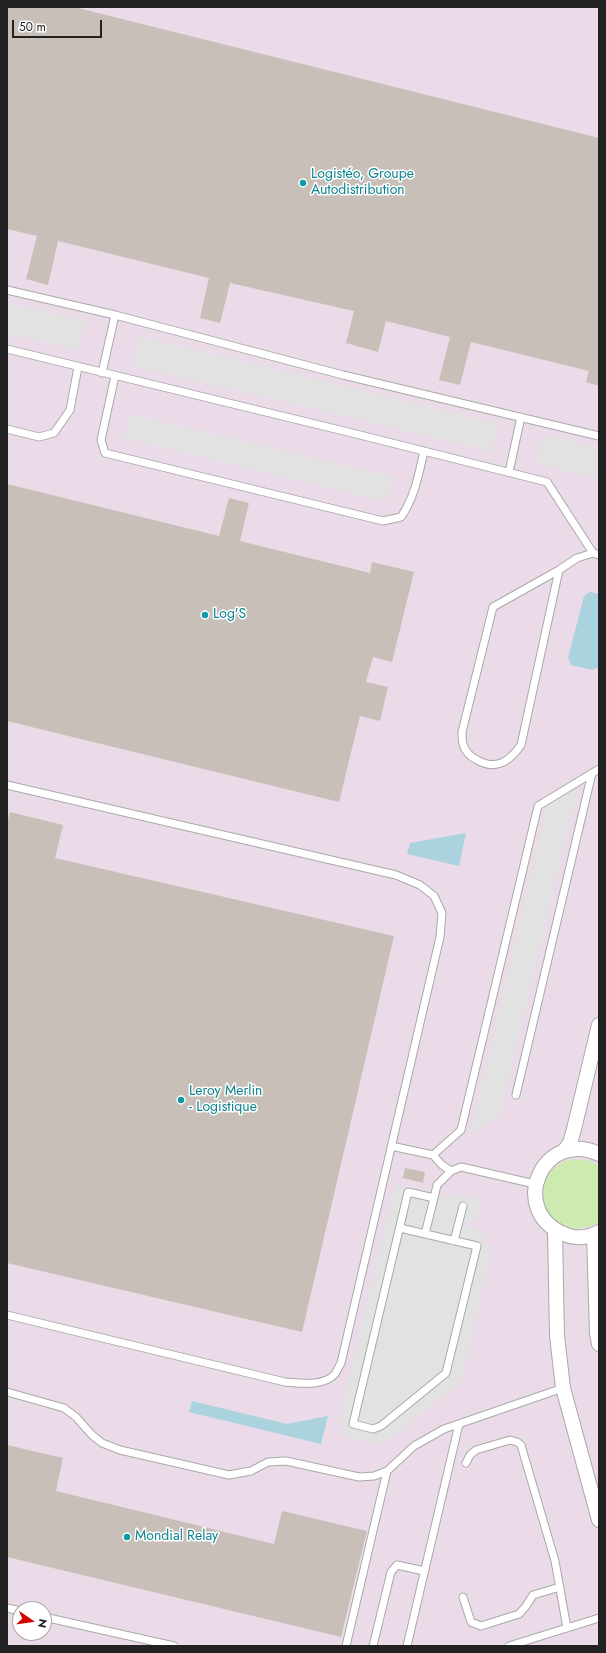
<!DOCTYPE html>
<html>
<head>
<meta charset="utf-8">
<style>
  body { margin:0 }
  #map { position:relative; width:606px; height:1653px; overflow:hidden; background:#f2efe9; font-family:Jost,sans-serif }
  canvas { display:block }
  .frame { position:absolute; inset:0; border:8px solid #222; pointer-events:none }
  .north { position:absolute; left:12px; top:1601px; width:40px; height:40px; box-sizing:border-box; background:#fff; border:1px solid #a7a7a7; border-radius:50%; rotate:103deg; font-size:11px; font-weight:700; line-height:16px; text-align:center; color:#222 }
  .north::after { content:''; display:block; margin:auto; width:14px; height:18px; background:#d40000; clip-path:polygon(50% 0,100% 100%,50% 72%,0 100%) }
  .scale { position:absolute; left:12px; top:20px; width:90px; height:18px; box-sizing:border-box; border:2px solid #222; border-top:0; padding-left:5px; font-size:12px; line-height:14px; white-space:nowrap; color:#222; -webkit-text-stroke:3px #fff; paint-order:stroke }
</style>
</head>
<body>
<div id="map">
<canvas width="606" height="1653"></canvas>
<div class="frame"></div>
<div class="north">N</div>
<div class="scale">50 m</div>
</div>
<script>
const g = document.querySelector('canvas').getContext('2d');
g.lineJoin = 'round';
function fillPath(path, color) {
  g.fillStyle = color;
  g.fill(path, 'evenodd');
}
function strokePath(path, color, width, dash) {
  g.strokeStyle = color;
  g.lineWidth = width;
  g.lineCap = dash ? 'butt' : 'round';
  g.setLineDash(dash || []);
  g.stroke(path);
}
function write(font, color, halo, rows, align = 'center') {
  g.font = font + ' Jost,sans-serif';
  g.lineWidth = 3;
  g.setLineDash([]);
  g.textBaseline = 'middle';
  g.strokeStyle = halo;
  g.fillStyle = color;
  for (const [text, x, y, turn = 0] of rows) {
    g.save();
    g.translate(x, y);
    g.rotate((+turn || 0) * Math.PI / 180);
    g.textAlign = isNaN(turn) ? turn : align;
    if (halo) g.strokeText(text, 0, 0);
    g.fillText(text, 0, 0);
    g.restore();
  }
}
fillPath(new Path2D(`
  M7,7H599V1646H7ZM20,1609H44V1633H20Z`), '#ebdbe8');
fillPath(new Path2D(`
  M571,1159L587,1160L599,1166V1222C549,1251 517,1176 571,1159Z`), '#cdebb0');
fillPath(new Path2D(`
  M7,303L85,321L78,350L7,333Z
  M139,336L499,424L491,451L134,366Z
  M130,414L392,477L386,502L124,438Z
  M544,435L599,448L598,479L536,463Z
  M578,787L500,1115L470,1134L547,805Z
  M395,1184L450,1197L455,1194L481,1200L475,1223L467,1221L466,1226L485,1231L482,1242L492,1245L461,1382L382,1445L343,1436L345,1427L338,1425Z`), '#e2e2e2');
fillPath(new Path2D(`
  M590,592L599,594V667L593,670L571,665L568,658L584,596Z
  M466,833L459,866L407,854L410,843Z
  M192,1401L287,1424L328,1416L321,1444L189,1412Z`), '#aad3df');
fillPath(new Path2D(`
  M7,7H74L599,138V386L586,382L589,371L471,342L460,385L439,380L450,337L386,321L378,352L346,343L354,311L230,283L220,323L200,318L209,278L58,241L48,285L26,279L37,236L7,229Z
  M7,484L219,536L229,498L249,503L240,541L370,573L372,562L414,572L392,662L373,657L366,682L388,687L380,721L360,716L339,802L7,721Z
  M10,812L63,825L55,858L394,936L302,1332L7,1263V823Z
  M405,1168L425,1172L423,1183L403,1178Z
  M7,1445L63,1458L56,1491L274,1544L282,1511L367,1531L341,1637L7,1557Z`), '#c7bfb8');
const lane = new Path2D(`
  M7,290L115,315L343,375L599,436
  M7,349L352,433L547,482L593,553L599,555
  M102,373L115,315
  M115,376L101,440L105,453L383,521L401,517C415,497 419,473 424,451
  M7,429L39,437L54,433L70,410L78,367
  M509,472L521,417
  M559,570L521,745C510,761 496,771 477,760C471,757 465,751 463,744C462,740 462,736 462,732L493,607L559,570L577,558L593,553
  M7,785L396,875L420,885L434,896L442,913L440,937L341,1363C339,1366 337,1371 335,1374C323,1387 300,1383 285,1382L7,1315
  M516,1095L592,773
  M391,1146L433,1155L442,1165L451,1171L461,1167L535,1184
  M433,1155L461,1130L538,806L599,769
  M400,1228L477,1246L446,1373L381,1426L373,1429L353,1424L408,1192L434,1198L437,1185L451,1171
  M425,1234L434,1198
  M454,1241L463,1206
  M7,1392L64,1408L76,1417L92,1435L102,1443L120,1450L229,1475L251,1471L268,1462L286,1461L359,1477L374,1476L387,1471L414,1446L444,1429L563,1388
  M466,1463L470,1455L476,1450L510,1440L517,1442L521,1445L555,1561L567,1628
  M463,1597L471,1622L481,1626L519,1614L526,1606L533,1595L560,1587
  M7,1608L20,1611
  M44,1617L174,1646
  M346,1646L387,1471
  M373,1646L391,1572L397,1565L424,1571
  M407,1646L459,1424
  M509,1646L599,1618`);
const street = new Path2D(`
  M564,1151L570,1143L574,1129L599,1025
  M599,1154C543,1128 507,1210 564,1234C575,1239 588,1238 599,1232
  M555,1231L557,1336L563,1388L599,1520
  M594,1235L597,1333L599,1344`);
strokePath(lane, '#a9a9a9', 9);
strokePath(street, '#a9a9a9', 16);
strokePath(lane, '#fff', 7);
strokePath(street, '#fff', 14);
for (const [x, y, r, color] of [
  [303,183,4,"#0f9aa8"],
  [205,615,4,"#0f9aa8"],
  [181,1100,4,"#0f9aa8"],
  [127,1537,4,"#0f9aa8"]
]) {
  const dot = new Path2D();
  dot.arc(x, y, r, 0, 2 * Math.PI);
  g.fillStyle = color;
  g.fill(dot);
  strokePath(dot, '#fff', 1.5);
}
write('14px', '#0d838f', '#fff', [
  ["Logistéo, Groupe",311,175],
  ["Autodistribution",311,191],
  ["Log'S",213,615],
  ["Leroy Merlin",189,1092],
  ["- Logistique",189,1108],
  ["Mondial Relay",135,1537]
], 'left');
</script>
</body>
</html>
